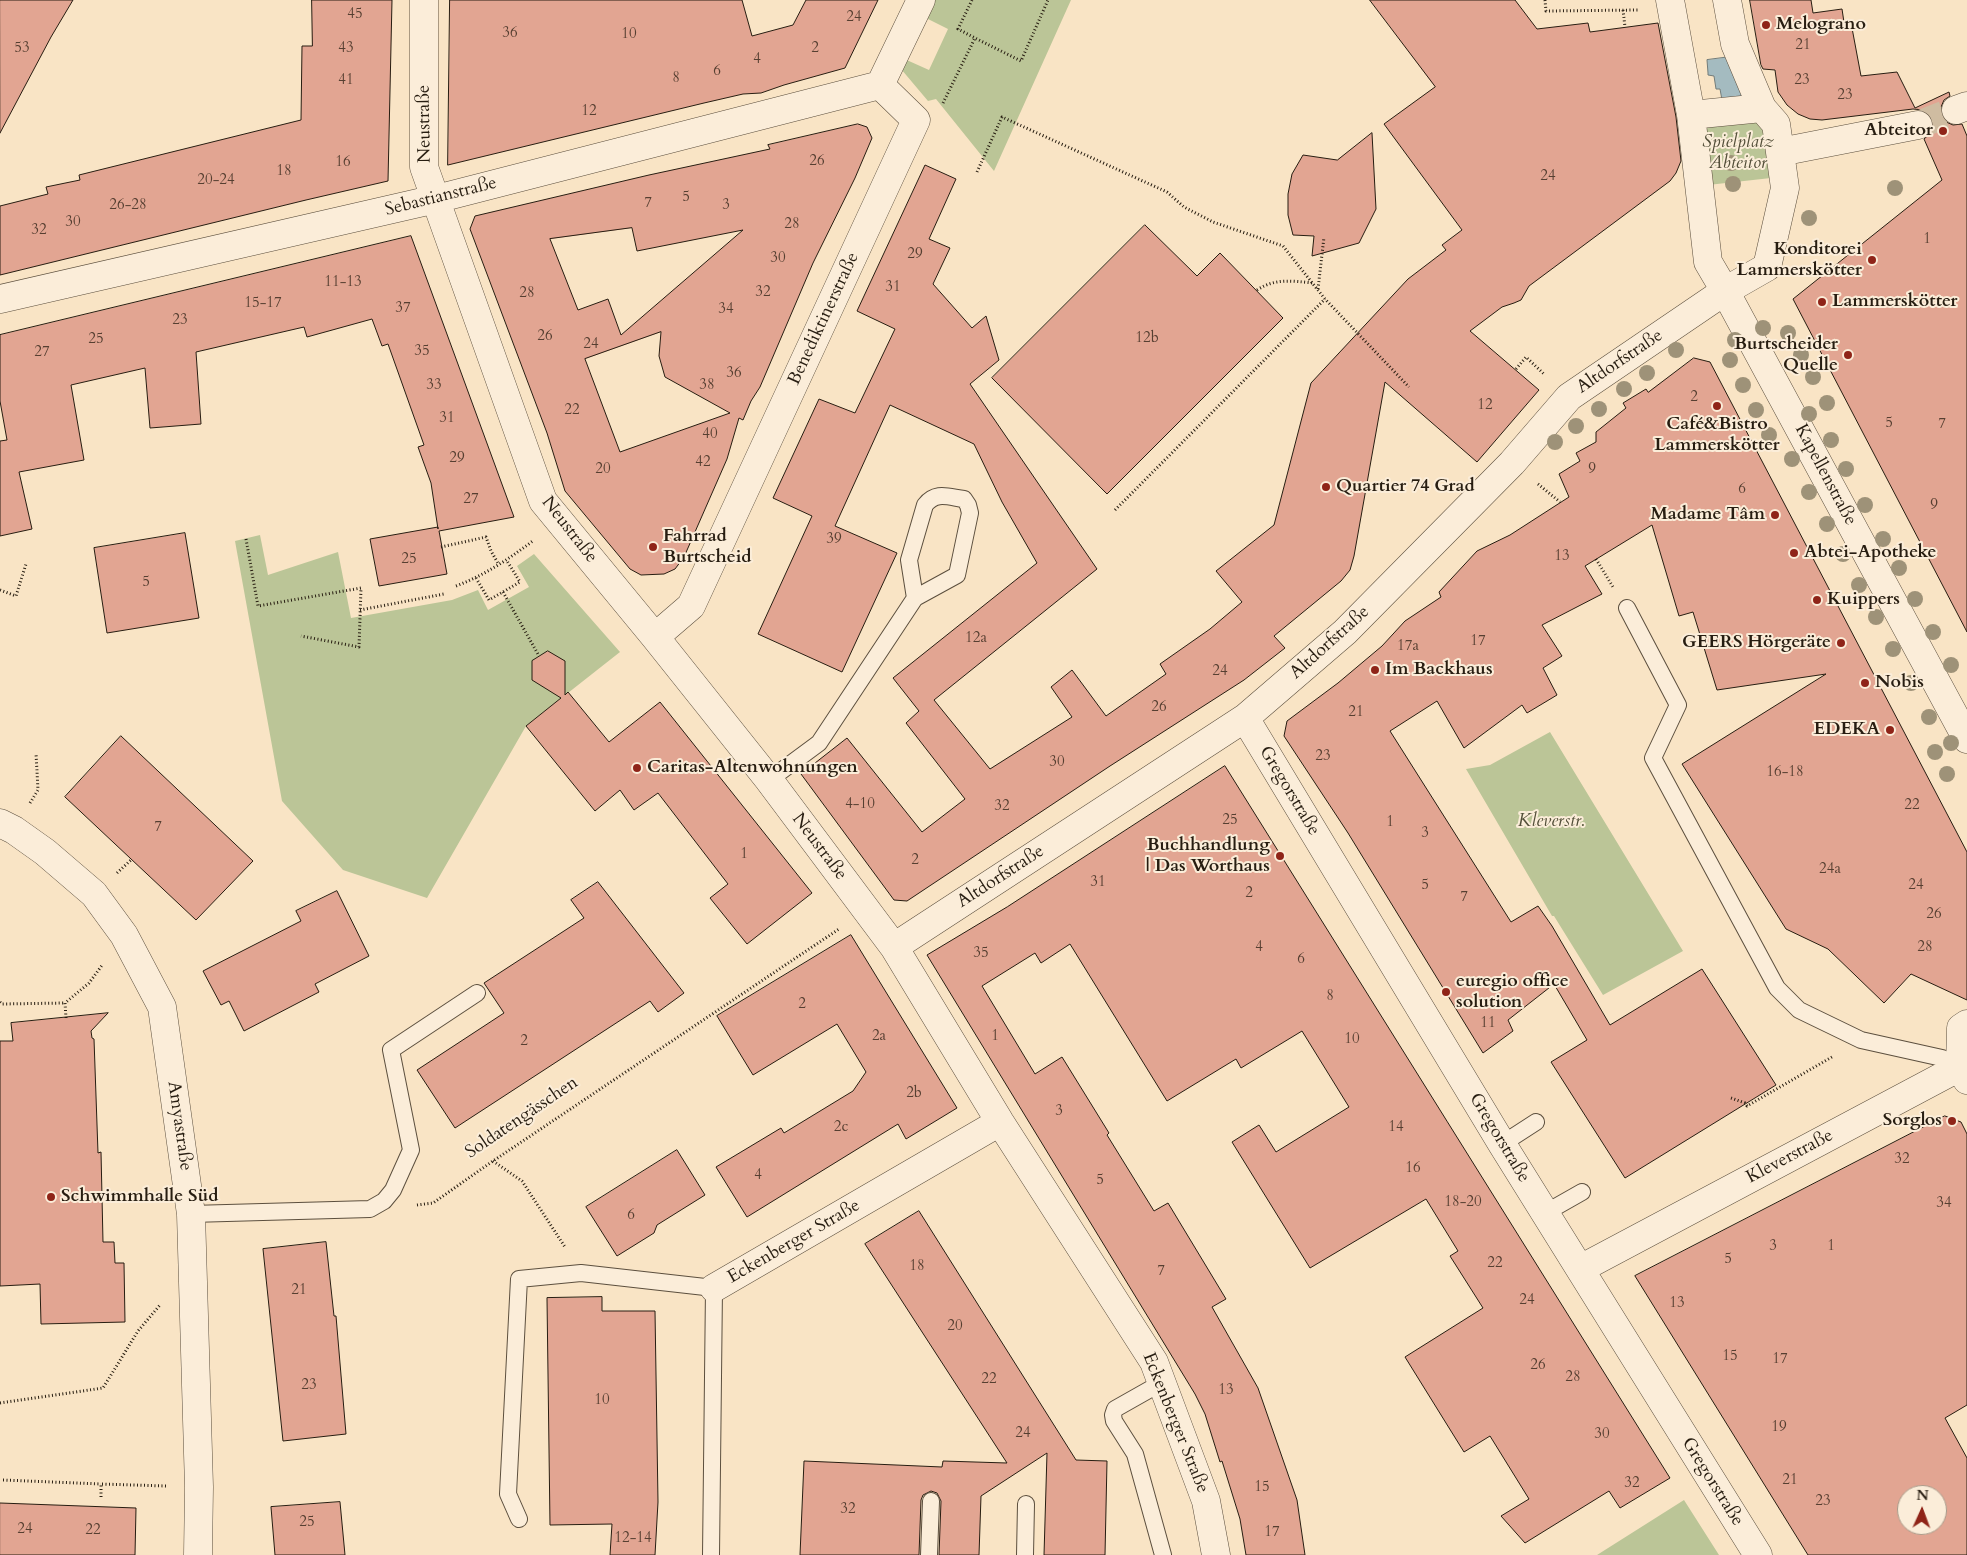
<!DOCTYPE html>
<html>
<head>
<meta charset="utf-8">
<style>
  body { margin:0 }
  #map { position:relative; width:1967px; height:1555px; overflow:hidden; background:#f9e4c5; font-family:Cardo,serif }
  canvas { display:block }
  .north { position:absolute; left:1897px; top:1485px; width:50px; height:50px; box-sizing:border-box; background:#fbedd9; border:1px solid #a69a89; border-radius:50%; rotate:2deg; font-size:14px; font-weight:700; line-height:20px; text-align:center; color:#271d11 }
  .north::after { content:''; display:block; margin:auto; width:18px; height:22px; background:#8f2418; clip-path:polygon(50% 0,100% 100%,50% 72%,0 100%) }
</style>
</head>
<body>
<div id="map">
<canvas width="1967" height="1555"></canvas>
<div class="north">N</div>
</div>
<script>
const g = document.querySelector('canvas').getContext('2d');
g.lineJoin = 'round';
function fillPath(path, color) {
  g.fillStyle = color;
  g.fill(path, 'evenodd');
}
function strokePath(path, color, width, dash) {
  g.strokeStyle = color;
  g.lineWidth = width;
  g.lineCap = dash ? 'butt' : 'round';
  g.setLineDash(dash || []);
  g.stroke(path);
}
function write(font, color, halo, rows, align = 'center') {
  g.font = font + ' Cardo,serif';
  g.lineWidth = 4;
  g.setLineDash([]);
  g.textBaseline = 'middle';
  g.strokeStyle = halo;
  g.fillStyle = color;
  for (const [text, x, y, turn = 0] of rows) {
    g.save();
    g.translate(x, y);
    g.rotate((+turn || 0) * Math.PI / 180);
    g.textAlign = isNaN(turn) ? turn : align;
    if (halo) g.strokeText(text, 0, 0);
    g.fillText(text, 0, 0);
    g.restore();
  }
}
fillPath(new Path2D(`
  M927,0H1071L994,171L936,99L928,101L896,63L900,57L929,70L948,29L920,15Z
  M1764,121L1771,178L1708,185L1705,127Z
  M260,535L268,575L338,552L351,618L452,600L478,590L488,610L529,587L517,566L534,554L620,652L526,726L427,898L343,870L282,801L235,541Z
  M1550,732L1683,951L1603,995L1554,916H1552L1466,769L1490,765Z
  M1684,1500L1719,1555H1597Z`), '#bbc597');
const water = new Path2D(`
  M1730,57L1746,99L1722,100L1720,89H1716L1714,76L1708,75V73L1707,60Z`);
fillPath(water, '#a4bbc0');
strokePath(water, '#727c7a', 1);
const building = new Path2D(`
  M0,0H73L51,37L0,133Z
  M312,0H392L388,181L306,200L0,275V206L48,194L46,187L80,180L79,175L301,120L302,46H312Z
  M450,0H742L752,36L793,25L806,0H878L845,68L784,85L761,93L743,94L704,103L448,165Z
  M1370,0H1515L1537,29L1588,23L1590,32L1658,23L1676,117L1681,161L1676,173L1670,181L1529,286L1521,300L1514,303L1502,307L1470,331L1539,390L1477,462L1385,382L1354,556L1350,570L1341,581L1274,636L1285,648L1244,680L1110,766L907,901L894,900L801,774L847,738L922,832L965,799L906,723L919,711L893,678L1037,563L1002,502L974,444L890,405L835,526L897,553L842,672L758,634L812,516L773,498L819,399L855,413L895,329L857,311L925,165L956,179L929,239L950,248L933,284L972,328L986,316L999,360L970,384L1097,569L934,700L990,769L1072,717L1051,687L1072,670L1106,716L1166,674L1160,664L1210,629L1242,602L1216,571L1274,525L1311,383L1408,279L1446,250L1442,245L1462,230L1384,124L1435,87Z
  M1750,0H1811L1813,13L1842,9L1845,29L1852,28L1861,76L1897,72L1915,108L1949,92L1950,96L1944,100L1941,107L1942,116L1946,122L1953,125L1962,124L1967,136V632L1793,299L1942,180L1924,139L1933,131V122L1930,115L1924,110L1913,109L1822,120L1810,119L1798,114L1787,105L1778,92L1775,70L1763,69L1761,65Z
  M858,124L867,127L872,138L855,178L813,263L760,387L751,401L743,420L739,418L727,459L684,557L675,569L664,574L641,575L630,569L565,491L547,433L470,229L475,216L649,175L770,149L768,145ZM632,228L637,251L743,230L621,335L608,299L578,310L550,239ZM661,332L659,356L665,377L730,413L620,452L585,359Z
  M1372,133L1376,209L1359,243L1312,256L1314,236L1293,235L1288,215V194L1292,174L1303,155L1337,160Z
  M1145,225L1197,276L1220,253L1283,318L1107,494L992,378Z
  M411,236L514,517L439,531L447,574L379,586L370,539L438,527V529L431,483L418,447L424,445L388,344L382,346L372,319L307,337L304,327L196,352L201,424L150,428L145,368L71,385L84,460L19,472L32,529L0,536V441L7,440L0,401V335Z
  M1694,358L1710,362L1967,852V1000L1911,974L1884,1003L1828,949L1786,929L1682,764L1826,674L1717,690L1693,612L1679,616L1652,525L1585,566L1602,594L1542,625L1562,656L1543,668L1557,695L1527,713L1522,705L1464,748L1437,701L1390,731L1511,922L1538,906L1552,926L1610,1025L1702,969L1776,1085L1625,1178L1551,1062L1587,1040L1554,984L1508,1020L1513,1031L1483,1053L1348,833L1284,736L1287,721L1338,683L1382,646L1405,621L1441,597L1439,592L1477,551L1510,535L1569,497L1559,474L1580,461L1576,453L1596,442V432L1626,408L1623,403L1646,389L1648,392Z
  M185,533L199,618L107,633L94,548Z
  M548,651L565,661V695L568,692L609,742L660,702L812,893L747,944L710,898L728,884L658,793L634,810L620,790L595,811L526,726L561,698L532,680V661Z
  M121,736L253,861L196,920L65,797Z
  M1225,766L1670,1478L1620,1508L1609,1491L1525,1543L1501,1516L1529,1499L1490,1436L1464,1452L1405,1357L1483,1308L1450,1256L1458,1251L1426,1199L1310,1268L1232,1142L1259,1125L1276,1152L1349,1107L1302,1031L1241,1068L1236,1059L1167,1101L1070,944L1041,963L1035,953L982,986L1035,1074L1062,1057L1109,1133L1107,1135L1154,1211L1168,1203L1226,1299L1212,1307L1258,1388L1297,1500L1305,1555H1246L1240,1519L1222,1461L1220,1462L1205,1414L1195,1394L927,955L1007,907Z
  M598,882L684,993L658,1012L650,1001L455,1128L417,1070L504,1013L484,983L584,918L571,900Z
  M337,891L369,956L315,984L319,992L244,1031L229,1001L221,1005L203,971L301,921L296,911Z
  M851,935L957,1108L906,1139L898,1124L747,1217L716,1167L781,1128L784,1133L853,1091L866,1072L837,1024L753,1075L717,1016Z
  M108,1013L91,1031L92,1038L94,1039L98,1153L101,1152L103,1242H114L115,1263H124L125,1322L41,1324L40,1284L0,1286V1041H13L11,1023Z
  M1945,1116L1961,1122L1967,1134V1405L1945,1418L1967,1458V1555H1808L1635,1276ZM1907,1495H1937V1525H1907Z
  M677,1150L705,1195L657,1225L654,1233L617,1256L586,1207Z
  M919,1211L1076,1460L1107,1461L1105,1555H1044L1047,1453L981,1496L979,1555H939L941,1501L937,1493L931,1491L923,1495L921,1500L919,1555H800L804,1461L942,1467L943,1461L1007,1463L865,1244Z
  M326,1242L334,1316H336L346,1434L283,1441L263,1249Z
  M602,1297V1311H655L658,1502L655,1555H610L612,1524L550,1525L547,1298Z
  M340,1502L345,1555H275L271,1507Z
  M0,1503L136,1508L135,1555H0Z`);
fillPath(building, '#e2a592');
strokePath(building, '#271d11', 1);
strokePath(new Path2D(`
  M1918,125L1956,110`), '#cfbca1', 28, [28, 14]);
const lane = new Path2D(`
  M1627,608L1678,705L1653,758L1777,988L1799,1010L1861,1040L1942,1058L1960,1067
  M769,780L819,743L915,598L909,560L925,505C936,491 948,497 964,499L968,505L970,513L957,575L915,598
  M1502,1144L1536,1122
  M1545,1213L1582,1192
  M191,1214L370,1209L384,1201L393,1190L411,1150L391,1050L477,993
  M1161,1383L1115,1409L1113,1415L1114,1421L1135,1454L1163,1555
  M519,1519L508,1494L519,1279L581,1273L714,1288L711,1555
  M929,1555L931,1501
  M1025,1555L1026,1504`);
const street = new Path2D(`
  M424,0V167L543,501L655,637L769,780L894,947L1000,1122L1154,1362L1206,1501L1216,1555
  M1670,0L1691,115L1708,262L1725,291L1967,739
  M1727,0L1735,44L1762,108
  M880,85L921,0
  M1956,110L1967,106
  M1691,115L1762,108L1776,124L1780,152L1918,125
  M0,299L436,199L880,85
  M655,637L691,606L916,120L880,85
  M1245,718L1502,1144L1758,1555
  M0,823L14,830L45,852L94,894L124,935L162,1007L191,1214L199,1487L198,1555
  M894,947L1245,718L1345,632L1512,463L1569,397L1725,291L1767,267L1785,188L1780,152
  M1967,1024L1961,1028L1960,1067L1967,1080
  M1580,1269L1960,1067
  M714,1288L1000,1122`);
strokePath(lane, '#5c4f3e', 18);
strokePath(street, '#5c4f3e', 29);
strokePath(new Path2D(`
  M972,0L958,29L975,38
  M1545,0L1546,11L1639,10
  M1623,10L1625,27
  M943,103L975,38L1021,61L1048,0
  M977,172L1002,117L1167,192L1184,207L1213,222L1283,246L1325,299L1409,387
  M1318,289L1324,237
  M1257,290C1275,278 1292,281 1313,283
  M1516,369L1526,357L1545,375
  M1538,484L1560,502
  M1115,510L1325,299
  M246,539L258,606L361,588L359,647L301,636
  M441,547L486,537L491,551L499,565
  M1596,559L1613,587
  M476,578L489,600L520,582L507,561
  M456,586C485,575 509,559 534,540
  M0,590L16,596L26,564
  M503,592L539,656
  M360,610L444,594
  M30,803L38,790L36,753
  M117,873L132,859
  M0,1002L2,1004L65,1003
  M66,1018L65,1003L89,983L103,964
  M1731,1098L1745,1103L1747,1106L1832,1057
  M493,1161L522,1181L565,1247
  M417,1205L433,1203L493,1161L839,929
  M0,1403L103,1388L138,1331L160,1305
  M3,1480L101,1484
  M101,1497V1484L166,1486`), '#271d11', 3, [1, 2.5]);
strokePath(lane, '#fbedd9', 16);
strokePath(street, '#fbedd9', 28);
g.fillStyle = '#9e9278';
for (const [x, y] of [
  [1731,163],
  [1733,184],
  [1895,188],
  [1809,218],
  [1763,328],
  [1788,333],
  [1735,340],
  [1676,350],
  [1801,355],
  [1730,360],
  [1647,373],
  [1813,377],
  [1743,385],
  [1624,389],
  [1827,403],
  [1599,409],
  [1756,410],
  [1809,414],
  [1576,426],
  [1769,435],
  [1831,440],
  [1555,442],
  [1792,459],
  [1846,469],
  [1809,492],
  [1865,505],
  [1827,524],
  [1883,539],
  [1843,554],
  [1899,568],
  [1859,585],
  [1915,599],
  [1876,617],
  [1933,632],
  [1893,649],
  [1951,665],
  [1911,683],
  [1929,717],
  [1951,743],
  [1935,752],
  [1947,774]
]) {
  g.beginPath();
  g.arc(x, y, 8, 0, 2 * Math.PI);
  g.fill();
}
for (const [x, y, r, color] of [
  [1766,25,5,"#8f2418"],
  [1943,131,5,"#8f2418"],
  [1872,260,5,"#8f2418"],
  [1822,302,5,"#8f2418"],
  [1848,355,5,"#8f2418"],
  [1717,406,5,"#8f2418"],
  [1326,487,5,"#8f2418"],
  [1775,515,5,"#8f2418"],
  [653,547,5,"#8f2418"],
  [1794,553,5,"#8f2418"],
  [1817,600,5,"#8f2418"],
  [1841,643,5,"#8f2418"],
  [1375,670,5,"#8f2418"],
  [1865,683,5,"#8f2418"],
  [1890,730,5,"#8f2418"],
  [637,768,5,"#8f2418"],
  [1280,856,5,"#8f2418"],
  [1446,992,5,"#8f2418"],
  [1952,1121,5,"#8f2418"],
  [51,1197,5,"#8f2418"]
]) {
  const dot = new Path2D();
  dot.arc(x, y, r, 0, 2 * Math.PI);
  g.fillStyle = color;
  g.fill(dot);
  strokePath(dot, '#fbedd9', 2);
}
write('15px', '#563f31', null, [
  ["45",355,15],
  ["24",854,18],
  ["36",510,34],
  ["10",629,35],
  ["21",1803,46],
  ["53",22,49],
  ["43",346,49],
  ["2",815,49],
  ["4",757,60],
  ["6",717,72],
  ["8",676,79],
  ["41",346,81],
  ["23",1802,81],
  ["23",1845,96],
  ["12",589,112],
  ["26",817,162],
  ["16",343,163],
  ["18",284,172],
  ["24",1548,177],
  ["20-24",216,181],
  ["5",686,198],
  ["7",648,204],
  ["26-28",128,206],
  ["3",726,206],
  ["30",73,223],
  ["28",792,225],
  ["32",39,231],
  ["1",1927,240],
  ["29",915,255],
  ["30",778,259],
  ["11-13",343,283],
  ["31",893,288],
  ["32",763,293],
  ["28",527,294],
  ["15-17",263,304],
  ["37",403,309],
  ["34",726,310],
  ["23",180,321],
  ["26",545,337],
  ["12b",1147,339],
  ["25",96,340],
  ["24",591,345],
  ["35",422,352],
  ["27",42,353],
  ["36",734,374],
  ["33",434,386],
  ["38",707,386],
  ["2",1694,398],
  ["12",1485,406],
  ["22",572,411],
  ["31",447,419],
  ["5",1889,424],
  ["7",1942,425],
  ["40",710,435],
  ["29",457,459],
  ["42",703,463],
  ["20",603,470],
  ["9",1592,470],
  ["6",1742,490],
  ["27",471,500],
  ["9",1934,506],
  ["39",834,540],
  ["13",1562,557],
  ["25",409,560],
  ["5",146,583],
  ["12a",976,639],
  ["17",1478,642],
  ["17a",1408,647],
  ["24",1220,672],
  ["26",1159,708],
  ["21",1356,713],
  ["23",1323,757],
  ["30",1057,763],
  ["16-18",1785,773],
  ["4-10",860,805],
  ["22",1912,806],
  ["32",1002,807],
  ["25",1230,821],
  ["1",1390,823],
  ["7",158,828],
  ["3",1425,834],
  ["1",744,855],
  ["2",915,861],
  ["24a",1830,870],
  ["31",1098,883],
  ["5",1425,886],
  ["24",1916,886],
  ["2",1249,894],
  ["7",1464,898],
  ["26",1934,915],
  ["4",1259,948],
  ["28",1925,948],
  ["35",981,954],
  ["6",1301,960],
  ["8",1330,997],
  ["2",802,1005],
  ["11",1488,1024],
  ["2a",879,1037],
  ["1",995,1037],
  ["10",1352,1040],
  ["2",524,1042],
  ["2b",914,1094],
  ["3",1059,1112],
  ["2c",841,1128],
  ["14",1396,1128],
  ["32",1902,1160],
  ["16",1413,1169],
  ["4",758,1176],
  ["5",1100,1181],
  ["18-20",1463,1203],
  ["34",1944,1204],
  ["6",631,1216],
  ["3",1773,1247],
  ["1",1831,1247],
  ["5",1728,1260],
  ["22",1495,1264],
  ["18",917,1267],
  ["7",1161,1272],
  ["21",299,1291],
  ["24",1527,1301],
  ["13",1677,1304],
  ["20",955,1327],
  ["15",1730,1357],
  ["17",1780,1360],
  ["26",1538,1366],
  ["28",1573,1378],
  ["22",989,1380],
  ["23",309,1386],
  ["13",1226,1391],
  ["10",602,1401],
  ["19",1779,1428],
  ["24",1023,1434],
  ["30",1602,1435],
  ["21",1790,1481],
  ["32",1632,1484],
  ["15",1262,1488],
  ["23",1823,1502],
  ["32",848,1510],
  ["25",307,1523],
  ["24",25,1530],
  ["22",93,1531],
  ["17",1272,1533],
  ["12-14",633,1539]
]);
write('bold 18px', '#271d11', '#fbedd9', [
  ["Melograno",1776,25],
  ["Abteitor",1933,131,"right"],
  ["Konditorei",1862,250,"right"],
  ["Lammerskötter",1862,271,"right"],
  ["Lammerskötter",1832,302],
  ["Burtscheider",1838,345,"right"],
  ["Quelle",1838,366,"right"],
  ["Café&Bistro",1717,425,"center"],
  ["Lammerskötter",1717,446,"center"],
  ["Quartier 74 Grad",1336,487],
  ["Madame Tâm",1765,515,"right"],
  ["Fahrrad",663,537],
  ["Burtscheid",663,558],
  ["Abtei-Apotheke",1804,553],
  ["Kuippers",1827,600],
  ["GEERS Hörgeräte",1831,643,"right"],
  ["Im Backhaus",1385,670],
  ["Nobis",1875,683],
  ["EDEKA",1880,730,"right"],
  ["Caritas-Altenwohnungen",647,768],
  ["Buchhandlung",1270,846,"right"],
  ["| Das Worthaus",1270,867,"right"],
  ["euregio office",1456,982],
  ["solution",1456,1003],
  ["Sorglos",1942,1121,"right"],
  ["Schwimmhalle Süd",61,1197]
], 'left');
write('18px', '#271d11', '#fbedd9', [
  ["Neustraße",425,124,-91],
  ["Sebastianstraße",441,197,-14],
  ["Benediktinerstraße",824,319,-65],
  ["Altdorfstraße",1620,362,-34],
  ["Kapellenstraße",1825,475,62],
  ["Neustraße",569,530,52],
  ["Altdorfstraße",1330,643,-42],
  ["Gregorstraße",1289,791,59],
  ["Neustraße",819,847,53],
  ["Altdorfstraße",1001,877,-33],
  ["Soldatengässchen",522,1118,-34],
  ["Amyastraße",179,1126,82],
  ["Gregorstraße",1499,1138,59],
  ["Kleverstraße",1790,1157,-28],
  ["Eckenberger Straße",794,1242,-30],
  ["Eckenberger Straße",1175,1423,68],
  ["Gregorstraße",1712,1482,58]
]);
write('italic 18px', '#534f39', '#fbedd9', [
  ["Spielplatz",1738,143],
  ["Abteitor",1738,164],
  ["Kleverstr.",1551,822]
]);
</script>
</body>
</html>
